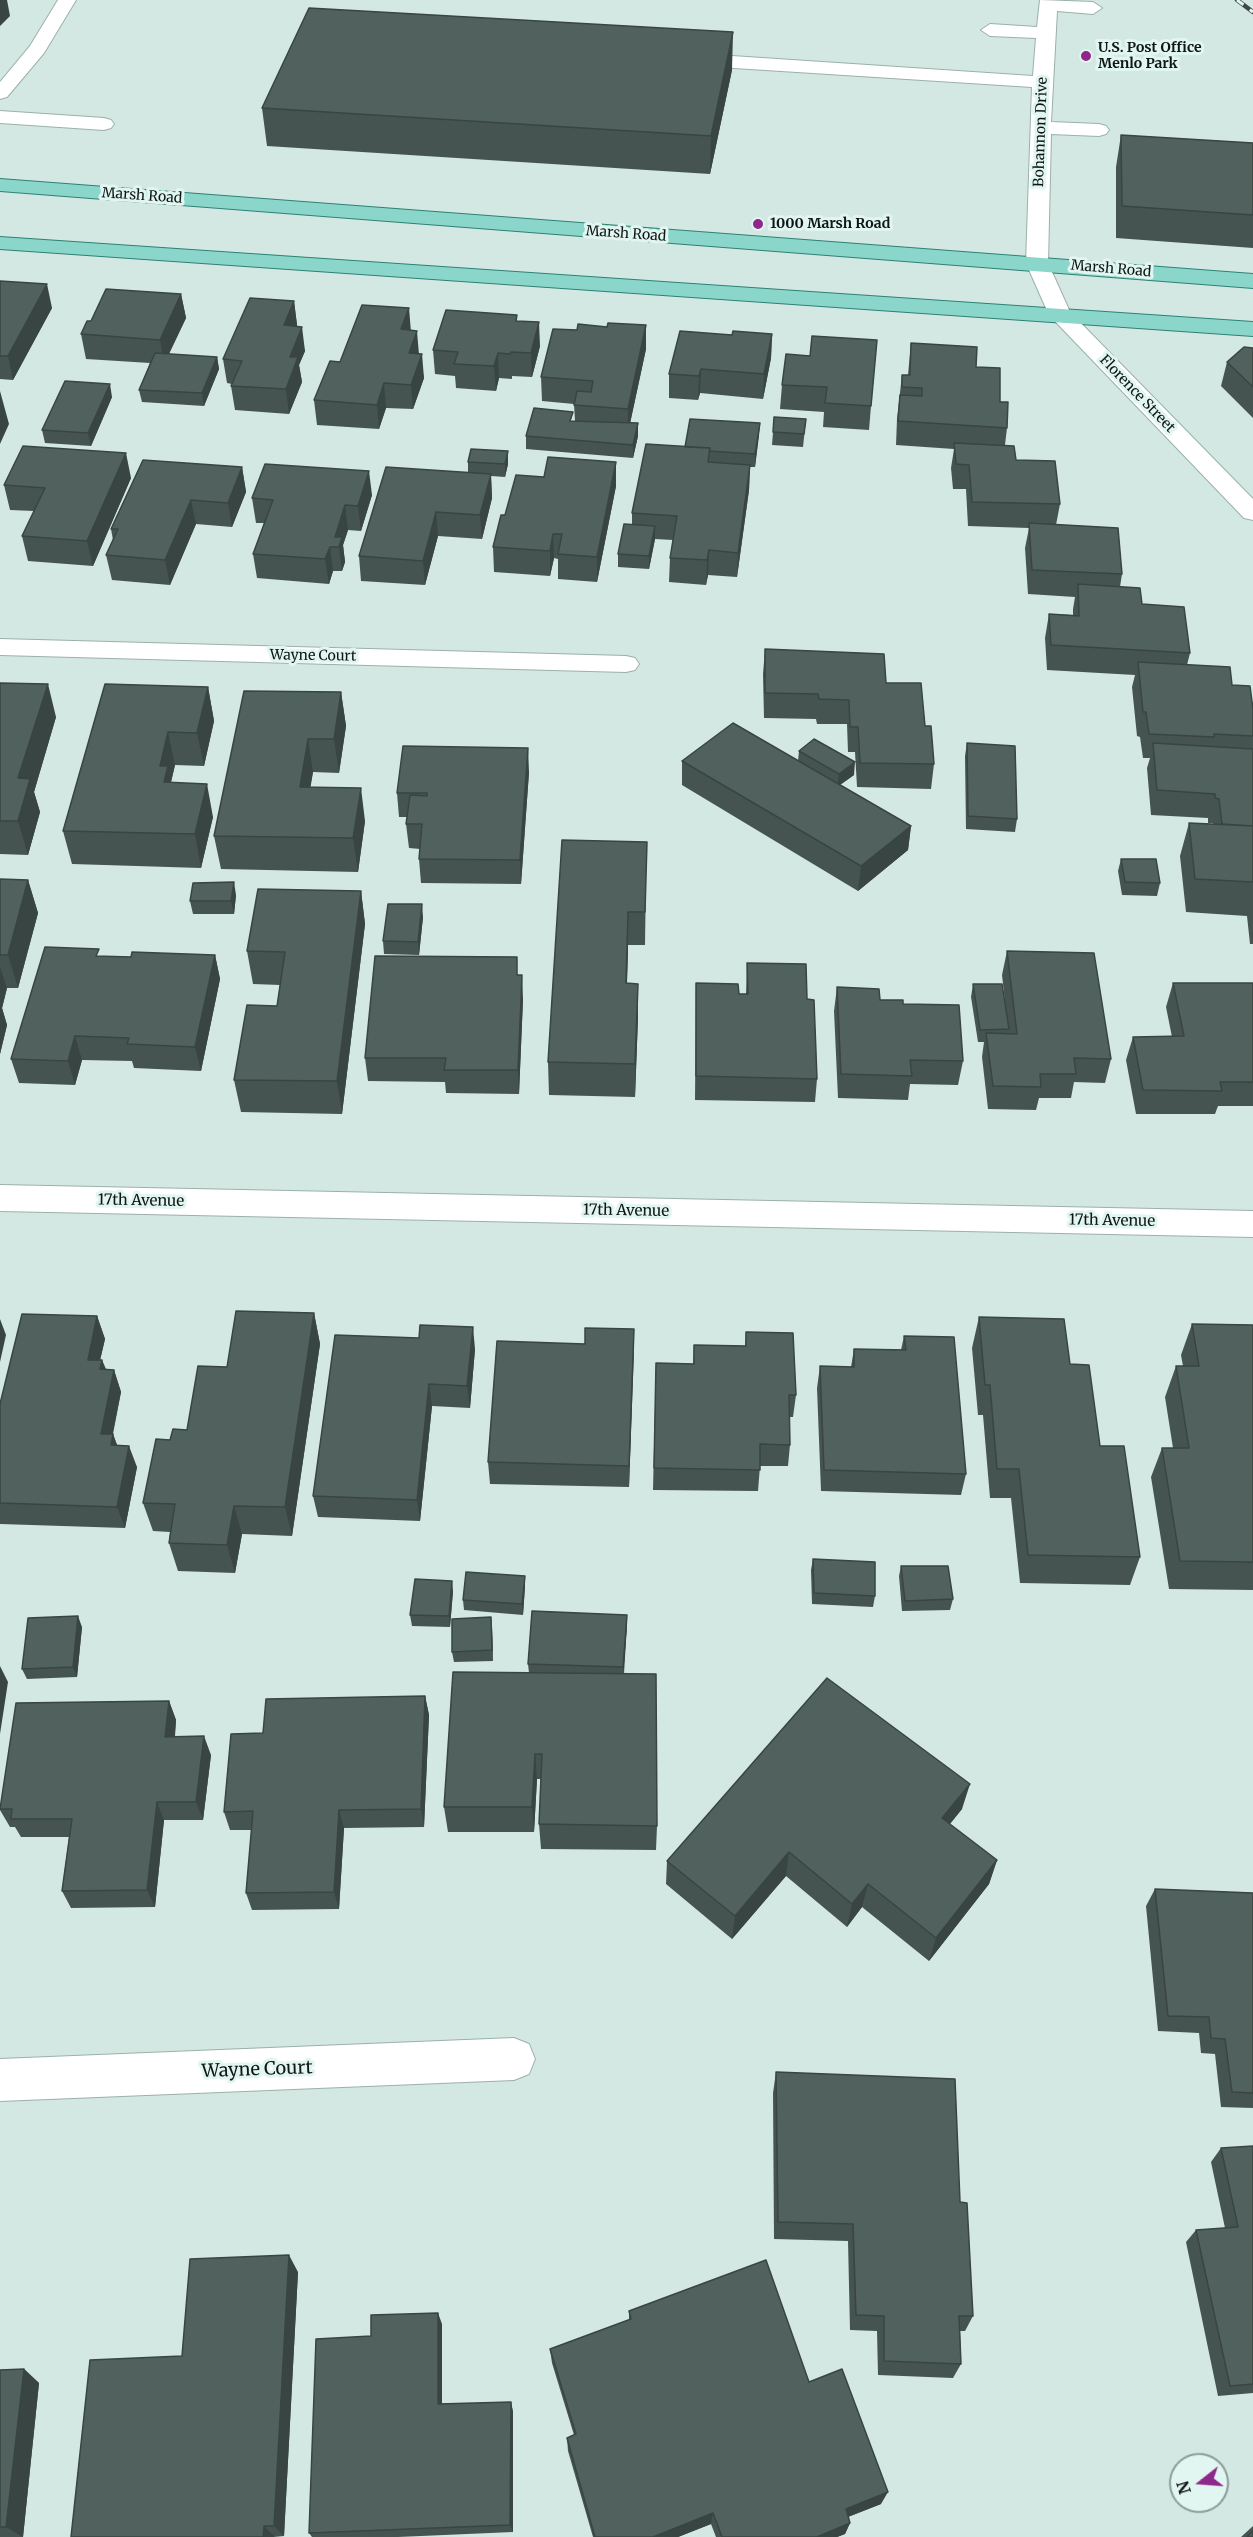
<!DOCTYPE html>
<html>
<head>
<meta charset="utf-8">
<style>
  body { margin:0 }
  #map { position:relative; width:1253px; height:2537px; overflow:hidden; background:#d4e8e3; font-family:Merriweather,serif }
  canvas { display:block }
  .north { position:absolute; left:1169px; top:2453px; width:60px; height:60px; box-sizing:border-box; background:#e1f5f1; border:2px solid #8d9c99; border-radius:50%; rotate:253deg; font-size:16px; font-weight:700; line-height:24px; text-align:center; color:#0f1614 }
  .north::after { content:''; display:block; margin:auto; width:21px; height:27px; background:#90278a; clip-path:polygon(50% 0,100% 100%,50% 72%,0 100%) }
</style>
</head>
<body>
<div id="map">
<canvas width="1253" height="2537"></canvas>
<div class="north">N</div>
</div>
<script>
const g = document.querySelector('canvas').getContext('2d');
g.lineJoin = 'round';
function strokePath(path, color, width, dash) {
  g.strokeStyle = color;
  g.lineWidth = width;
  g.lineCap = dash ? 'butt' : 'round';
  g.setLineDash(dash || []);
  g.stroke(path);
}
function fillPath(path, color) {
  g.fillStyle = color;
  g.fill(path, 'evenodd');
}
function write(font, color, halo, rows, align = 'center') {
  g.font = font + ' Merriweather,serif';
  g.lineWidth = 6;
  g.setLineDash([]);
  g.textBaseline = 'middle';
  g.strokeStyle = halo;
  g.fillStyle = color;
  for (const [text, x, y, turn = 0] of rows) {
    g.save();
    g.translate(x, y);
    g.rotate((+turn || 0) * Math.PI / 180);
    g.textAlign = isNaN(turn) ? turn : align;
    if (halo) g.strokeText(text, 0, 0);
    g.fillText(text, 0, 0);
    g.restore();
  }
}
const minor = new Path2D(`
  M58,0H76L44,53L7,97L0,99V82L30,46Z
  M1040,0L1093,2L1102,8L1093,14L1057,11L1051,122L1099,124L1106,126L1109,130L1106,134L1099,136L1051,134L1048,263L1070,312L1253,499V520L1244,518L1049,315L1026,263L1032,87L687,65L677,59L687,53L1033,76L1036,38L990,36L981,30L990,24L1037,27Z
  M0,111L104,118L111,120L114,124L111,128L104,130L0,123Z
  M0,639L626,656L635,658L639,664L635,670L626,672L0,655Z
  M0,1185L1253,1211V1237L0,1211Z
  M514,2038L529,2044L535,2059L529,2074L514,2080L0,2101V2059Z`);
const major = new Path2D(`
  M0,179L1253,274V288L0,191Z
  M0,237L1253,322V336L0,249Z`);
strokePath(minor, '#9cb0ab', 2);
strokePath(major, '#2d8173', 2);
fillPath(minor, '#fff');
fillPath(major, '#8bd6ca');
const rail = new Path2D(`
  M1237,0L1253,12`);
strokePath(rail, '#3f4947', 4.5);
strokePath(rail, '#e1f5f1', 3, [8]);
fillPath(new Path2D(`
  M732,70L710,174L267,146L262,108Z
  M1121,135L1253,143V248L1116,238V167Z
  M0,281L52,308L13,380L0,379Z
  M181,294L186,318L169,354L217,357L219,369L204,406L142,402L139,390L150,363L86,359L81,334L91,321Z
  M294,301L297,325V326L305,351L299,365L302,382L289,414L235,410L231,386L232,384L227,383L223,359Z
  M518,321L540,346L532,377L512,376V379L499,378L496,391L456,388L455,376L435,374L433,350Z
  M411,330L419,354L424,378L413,409L386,408L379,429L317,425L314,400L340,362Z
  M772,334L771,358L763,399L700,393L698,400L669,398V374L732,335Z
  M911,343L976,367L1000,402L1007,428L1005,445L1016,460L1060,504L1056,525L1122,574L1120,587L1142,604L1190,653L1187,665L1232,685L1253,709V944H1250L1247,916L1186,912L1180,856L1189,823L1213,824V823H1208V818L1151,815L1147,768L1150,758H1143L1140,737L1137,736L1132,687L1135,675L1047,670L1045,638L1049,614L1073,615V609L1075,597L1028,594L1025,548L1029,528L968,526L966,489H953L951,468L954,449L896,445L897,419L902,375H908Z
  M1253,348V418L1221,386L1227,362Z
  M646,349L630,423L638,436L633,458L526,449V436L575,421L574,404L542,401L541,377Z
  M786,354L871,406L869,430L823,427L824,412L780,409L782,385Z
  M112,397L91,446L45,443L42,430Z
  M806,419L803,447L772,445L773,432Z
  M760,423L755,467H750L749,490L737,577L708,575L706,585L669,582L670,558L673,540L655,539L649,569L618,567V554L632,524V513L685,447Z
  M508,451V464L505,477L491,476L492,498L482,539L438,536L425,585L361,581L359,556L468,473V462Z
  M616,462V486L597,582L558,579V559L554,558L550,576L494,572L493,547L505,515L544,477Z
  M242,467L246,492L232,527L196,524L170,585L112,580L106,555L113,540L111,529Z
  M131,478L93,566L28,561L22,536L34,511L10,510L4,485Z
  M372,495L361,531L348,530L343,545L345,562L342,571H333L329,584L257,578L253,554L264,523H256L252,498Z
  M765,649L886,683L925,726L934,764L931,789L857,787L855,752H848L847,724H817L816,719L764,718L763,674Z
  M0,683L56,717L34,792L40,812L28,855L0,854Z
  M208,687L214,721L204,766L175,765L171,782L213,817L201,868L72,864L63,831Z
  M341,692L346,726L339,773L313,772L310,787L365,821L358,872L221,869L214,836Z
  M967,743L1017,819L1015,832L966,829L965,756Z
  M799,751L854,775L840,785L911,826L908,850L858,891L682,785V761H798Z
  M529,772L521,884L421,883L419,859L420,849L409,848L406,824L407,817H399L397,793Z
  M1121,859L1160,883L1157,896L1122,895L1118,871Z
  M646,875L645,945H628L627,984L638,1017L635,1097L549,1095L548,1062Z
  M0,879L28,880L38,913L18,988H7L2,1008L7,1025L0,1054Z
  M361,891L365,924L342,1114L241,1112L234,1080L277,1006L280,985L253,984L247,951Z
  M236,895L234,914H193L190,901Z
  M423,917L419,955L384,954L383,941Z
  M1007,951L1111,1059L1105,1083L1074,1082L1071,1098H1039L1036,1110L988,1109L982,1057L984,1042H978L971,997L973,984L1006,1011L1002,975Z
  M215,955L220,979L201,1071L134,1068L132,1061L82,1060L75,1085L19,1083L11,1059L101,956L131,957Z
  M747,963L807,999L817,1079L815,1102L695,1100L696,983L739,994H746Z
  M1173,983H1253V1106H1218L1215,1114H1136L1126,1060L1133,1037H1172L1166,1007Z
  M837,987L880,1000L903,1004L963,1061L958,1085L910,1084L908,1100L838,1098L834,1011Z
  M523,999L519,1094L446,1093L445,1082L368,1081L365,1058Z
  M314,1313L320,1344L292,1536L242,1534L235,1573L178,1571L169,1543L170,1532L153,1531L143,1503L170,1440L187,1430L227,1367Z
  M97,1316L105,1339L100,1360H102L106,1369L114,1370L121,1392L113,1434L117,1445L137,1467L125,1528L0,1524V1404Z
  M979,1317L1070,1364L1140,1557L1130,1585L1020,1583L1011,1498H990L983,1415H978L972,1348Z
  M1192,1324L1253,1325V1590L1169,1589L1151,1477L1162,1448H1173L1165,1397L1176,1366H1183L1181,1355Z
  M634,1329L629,1487L490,1484L488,1462L585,1344Z
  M746,1332L796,1395L793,1417H789L790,1445L788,1466H760L758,1491L653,1490L656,1363L693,1364L694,1345L745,1346Z
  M335,1335L475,1349L470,1408L432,1406L420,1521L318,1517L313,1496Z
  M904,1336L966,1474L961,1495L821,1491L817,1388L820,1366L851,1367L854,1349L901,1350Z
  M813,1559L875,1596L873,1607L812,1604L811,1570Z
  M901,1566L953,1599L950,1610L902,1611L899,1576Z
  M525,1586L523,1615L464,1610L463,1600Z
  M453,1591L450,1627L412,1626L410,1615Z
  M627,1625L624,1674L657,1826L656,1850L541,1849L539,1824L541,1779H537L534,1832H448L444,1807L529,1673L528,1664Z
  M82,1627L77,1677L27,1679L22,1669Z
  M492,1627L493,1661L454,1662L452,1652Z
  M425,1696L429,1715L424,1827L344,1828L339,1909L252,1910L246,1893L252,1830H230L224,1812L263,1733Z
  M169,1701L176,1720L175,1737L211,1755L203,1820H164L155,1907L71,1908L62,1891L69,1837H21L15,1827H10L0,1810V1807Z
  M962,1809L950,1824L997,1860L989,1884L929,1961L862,1907L847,1927L786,1876L732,1939L666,1884L667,1861Z
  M1155,1889L1253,1893V2108L1221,2107L1215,2054L1201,2053L1199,2033L1158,2031L1146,1906Z
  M776,2072L960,2202L973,2316L965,2331H960L961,2364L953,2378L878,2375L877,2331L850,2330L848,2241L774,2239L773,2093Z
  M1253,2146V2393L1218,2396L1186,2242L1196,2230L1225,2228L1211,2162L1221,2148Z
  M298,2272L284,2536L274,2537H71L182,2356Z
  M629,2311L809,2382L881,2504L848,2517L850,2523L845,2534L837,2537H716L711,2524L678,2537H593L568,2451L567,2438L574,2435L552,2363L550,2349L629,2320Z
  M442,2324V2404L511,2402L513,2412V2532L398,2537H312L309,2533L371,2336Z
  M24,2369L39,2383L23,2537H0V2370Z
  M1253,2526V2537H1241Z`), '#465451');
fillPath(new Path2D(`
  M0,0H7L10,16L0,26Z
  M733,32L732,70L710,174L711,136Z
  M47,284L52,308L13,380L8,356Z
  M181,294L186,318L164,364L160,340Z
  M294,301L297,325L287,349L284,325Z
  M409,308L411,332L401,329Z
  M539,322L540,346L532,377L531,353Z
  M646,325V349L628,433V409Z
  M302,327L305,351L299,365L302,382L289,414L286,389L290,357Z
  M417,331L419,355L409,353Z
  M772,334L771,358L763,399L764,374Z
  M498,353L499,378L496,391L494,366Z
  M422,354L424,378L413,409L411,385Z
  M217,357L219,369L204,406L202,393Z
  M701,369L700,393L698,400L699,376Z
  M384,383L386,408L379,429L377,405Z
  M110,384L112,397L91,446L88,433Z
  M0,391L9,424L0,444Z
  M638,423V436L633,458V445Z
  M760,423L759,436L755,467V454Z
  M508,451V464L505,477V464Z
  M126,453L131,478L93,566L87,541Z
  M616,462V486L597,582V557Z
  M750,465L749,490L737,577L738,553Z
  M242,467L246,492L232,527L228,503Z
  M369,471L372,495L361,531L358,506Z
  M491,474L492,498L482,539L480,515Z
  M191,500L196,524L170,585L165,560Z
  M345,505L348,530L343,545L345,562L342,571L339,547L335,537Z
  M436,512L438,536L425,585L423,561Z
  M655,526V539L649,569V556Z
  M553,534L554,558L550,576V551Z
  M330,547L333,571L329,584L325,559Z
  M709,550L708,575L706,585L707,560Z
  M48,684L56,717L34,792L40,812L28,855L18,821V778Z
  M208,687L214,721L204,766L197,733Z
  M341,692L346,726L339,773L334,739Z
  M168,732L175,765L171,782L172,816L160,766Z
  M308,739L313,772L305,821L300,787Z
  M528,748L529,772L521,884L520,860Z
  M855,762L854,775L837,787L839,774Z
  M207,784L213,817L201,868L195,834Z
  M361,788L365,821L358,872L353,838Z
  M911,826L908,850L858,891L861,866Z
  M28,880L38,913L18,988L8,955Z
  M234,882L236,895L234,914L231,901Z
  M361,891L365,924L342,1114L337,1081Z
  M422,904L423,917L419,955L418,942Z
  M628,912V945L626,1016V983Z
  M215,955L220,979L201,1071L195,1047Z
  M0,967L7,988L2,1008L7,1025L0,1054Z
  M522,975L523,999L519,1094L518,1070Z
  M638,984V1017L635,1097V1064Z
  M75,1036L82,1060L75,1085L68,1061Z
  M314,1313L320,1344L292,1536L285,1507Z
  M97,1316L105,1339L95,1382L88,1360Z
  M0,1319L6,1335L0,1362Z
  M473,1327L475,1349L470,1408L467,1386Z
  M634,1329V1351L629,1487V1466Z
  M102,1360L110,1382L100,1369Z
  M114,1370L121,1392L108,1456L101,1434Z
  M429,1384L432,1406L420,1521L417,1500Z
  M113,1434L121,1456L111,1445Z
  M129,1446L137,1467L125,1528L117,1507Z
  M234,1506L242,1534L235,1573L227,1545Z
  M525,1576V1586L523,1615L522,1604Z
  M452,1581L453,1591L450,1627L449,1616Z
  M627,1615V1625L623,1678V1667Z
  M78,1616L82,1627L77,1677L73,1667Z
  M491,1617L492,1627L493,1661L492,1650Z
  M0,1666L8,1682L0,1734Z
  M425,1696L429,1715L424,1827L421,1809Z
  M169,1701L176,1720L173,1756L165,1737Z
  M204,1736L211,1755L203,1820L196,1802Z
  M535,1754L537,1779L534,1832L532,1807Z
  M970,1784L962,1809L935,1842L942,1818Z
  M157,1802L164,1820L155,1907L147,1890Z
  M339,1810L344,1828L339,1909L334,1892Z
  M789,1852L786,1876L732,1939L735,1916Z
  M997,1860L989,1884L929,1961L936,1938Z
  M868,1884L862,1907L847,1927L852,1904Z
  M289,2255L298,2272L284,2536L274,2526Z
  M438,2313L442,2324V2414L438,2404Z
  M24,2369L39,2383L23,2537L6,2527Z
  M511,2402L513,2412V2532L510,2525Z
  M888,2492L881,2504L840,2520L846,2509Z
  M713,2513L711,2524L678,2537H653Z
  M850,2523L845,2534L837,2537H817Z
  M264,2526L274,2536V2537H263Z`), '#394542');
const building = new Path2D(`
  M309,8L733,32L711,136L262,108Z
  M1121,135L1253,143V215L1122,206Z
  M0,281L47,284L8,356H0Z
  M106,289L181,294L160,340L81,334L87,321H91Z
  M250,298L294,301L284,325L302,327L290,357H298L286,389L231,386L242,361L223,359Z
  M362,305L409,308L401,329L417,331L409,353L422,354L411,385L384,383L377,405L314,400L330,361L340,362Z
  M446,310L517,315L516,321L539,322L531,353L511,352L510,354L498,353L494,366L454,364L458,352L433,350Z
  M608,323L646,325L628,409L574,405L577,391L591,392L593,381L541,377L553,329L577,330L578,324L607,327Z
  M680,331L732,335L733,331L772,334L764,374L701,369L699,376L669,374Z
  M812,336L877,340L871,406L825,403L827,387L782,385L786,354L810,356Z
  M911,343L977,347L976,367L1000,368V402H1008L1007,428L898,421L900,395L922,396V388L902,387V375H910Z
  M1244,347L1253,348V387L1227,362Z
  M155,353L217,357L202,393L139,390Z
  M65,381L110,384L88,433L42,430Z
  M534,408L573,412L570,421L638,423L633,445L526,436Z
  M774,417L806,419L804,434L773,432Z
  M690,419L760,423L755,454L709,451L710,448L685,447Z
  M954,443L1014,446L1016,460L1055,461L1060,504L972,502L969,465L956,464Z
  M646,444L710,448L708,462L750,465L738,553L709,550L707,560L670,558L677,516L632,513Z
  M23,446L126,453L87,541L22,536L45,488L4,485Z
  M471,449L508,451L505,464L468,462Z
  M548,457L616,462L597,557L558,554L562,534H553L550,551L493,547L501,515H505L516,475L544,477Z
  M143,460L242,467L228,503L191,500L165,560L106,555L118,529H111Z
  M265,464L369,471L358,506L345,505L335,537H342L339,547H330L325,559L253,554L273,500L252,498Z
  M386,467L491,474L480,515L436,512L423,561L359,556Z
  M1029,523L1118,528L1122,574L1032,570Z
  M624,524L655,526L649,556L618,554Z
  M1078,584L1140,588L1142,604L1184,607L1190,653L1051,645L1049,614L1079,616Z
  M765,649L884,654L886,683H921L925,726H931L934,764L860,763L858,727H850L849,700L819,699L818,694L765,693Z
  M1138,662L1230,667L1232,685L1250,686L1253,709V736L1214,734V737L1149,734L1146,712H1143Z
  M0,683L48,684L18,778L30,779L18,821H0Z
  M105,684L208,687L197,733L168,732L160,766H168L164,782L207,784L195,834L63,831Z
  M244,691L341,692L334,739H308L300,787L361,788L353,838L214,836Z
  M733,723L911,826L861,866L682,761Z
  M814,739L855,762L839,774L799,751Z
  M967,743L1015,746L1017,819L968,816Z
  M1153,743L1253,749V826L1222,824L1219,799L1215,798V794L1157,790Z
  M403,746L528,748L520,860L419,859L422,824H406L410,795L427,796V793H397Z
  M1189,823L1253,826V882L1195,879Z
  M562,840L647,842L645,912H628L626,983L638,984L635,1064L548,1062Z
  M1121,859H1156L1160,883L1125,882Z
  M0,879L28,880L8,955H0Z
  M234,882L231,901H190L193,883Z
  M258,889L361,891L337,1081L234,1080L247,1005L277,1006L285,952L247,951Z
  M388,904H422L418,942L383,941Z
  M45,947L99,949L96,956L131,957L132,952L215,955L195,1047L127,1044L129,1038L75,1036L68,1061L11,1059Z
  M1007,951L1094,953L1111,1059L1074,1058L1076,1074H1040L1041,1087L993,1086L986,1033L1017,1034Z
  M375,956L517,957V975H522L518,1070H444L446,1058H365Z
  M747,963L806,964L807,999L814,1000L817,1079L696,1076V983L738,984L739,994H748Z
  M1173,983H1253V1082H1220L1222,1091L1143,1090L1133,1037L1184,1036Z
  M973,984H1002L1009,1029L980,1030Z
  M837,987L879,989L880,1000H903V1004L959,1005L963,1061L910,1060L912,1076L841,1074Z
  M236,1311L314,1313L285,1507L234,1506L227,1545L169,1543L175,1504L143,1503L156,1439L170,1440L173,1429L187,1430L198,1366L227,1367Z
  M22,1314L97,1316L88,1360H102L100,1369L114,1370L101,1434H113L111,1445L129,1446L117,1507L0,1503V1404Z
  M979,1317L1064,1319L1070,1364L1089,1365L1100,1446H1124L1140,1557L1028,1555L1019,1469H997L990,1385H985Z
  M1192,1324L1253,1325V1562L1180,1561L1162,1448H1189L1176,1366H1199Z
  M420,1325L473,1327L467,1386L429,1384L417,1500L313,1496L335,1335L419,1338Z
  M585,1328L634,1329L629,1466L488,1462L497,1341L585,1344Z
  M746,1332L793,1333L796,1395H789L790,1445L760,1444V1470L654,1468L656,1363L694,1364V1345L746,1346Z
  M904,1336L954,1337L966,1474L824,1470L820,1366L854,1367V1349L906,1350Z
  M813,1559L875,1562V1596L814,1593Z
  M901,1566H948L953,1599L905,1601Z
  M466,1572L525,1576L522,1604L463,1600Z
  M415,1579L452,1581L449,1616L410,1615Z
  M532,1611L627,1615L623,1667L528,1664Z
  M78,1616L73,1667L22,1669L28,1618Z
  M491,1617L492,1650L452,1652V1619Z
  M453,1672L656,1674L657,1826L539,1824L542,1754H535L532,1807H444Z
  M827,1678L970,1784L942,1818L997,1860L936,1938L868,1884L852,1904L789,1852L735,1916L667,1861Z
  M425,1696L421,1809L339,1810L334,1892L246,1893L253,1811L224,1812L231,1734L263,1733L266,1699Z
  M169,1701L165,1737L204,1736L196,1802H157L147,1890L62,1891L72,1819H11L12,1809H0L16,1703Z
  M1155,1889L1253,1893V2093L1232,2092L1225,2039L1211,2038L1209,2017L1168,2016Z
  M776,2072L955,2079L960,2202L967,2203L973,2316H959L961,2364L884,2361V2316L856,2315L853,2224L778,2222Z
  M1253,2146V2384L1230,2386L1196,2230L1238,2227L1221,2148Z
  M289,2255L274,2526H264L263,2537H71L90,2360L182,2356L190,2259Z
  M766,2260L809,2382L842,2369L888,2492L846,2509L850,2523L817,2537H722L713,2513L653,2537H595L567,2438L576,2434L550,2349L631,2319L629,2311Z
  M438,2313V2404L511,2402L510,2525L309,2533L316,2339L371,2336V2315Z
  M24,2369L6,2527H0V2370Z
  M1253,2531V2537H1247Z`);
fillPath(building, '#51625e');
strokePath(building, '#394542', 1.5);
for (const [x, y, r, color] of [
  [1086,56,6,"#90278a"],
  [758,224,6,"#90278a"]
]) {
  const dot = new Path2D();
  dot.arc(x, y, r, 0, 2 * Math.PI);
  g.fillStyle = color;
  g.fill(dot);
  strokePath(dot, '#e1f5f1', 2);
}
write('bold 14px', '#0f1614', '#e1f5f1', [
  ["U.S. Post Office",1098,48],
  ["Menlo Park",1098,64],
  ["1000 Marsh Road",770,224]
], 'left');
write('14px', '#0f1614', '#e1f5f1', [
  ["Bohannon Drive",1041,132,-88],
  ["Marsh Road",142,196,4],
  ["Marsh Road",626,234,4],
  ["Marsh Road",1111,269,5],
  ["Florence Street",1137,394,46],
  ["Wayne Court",313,656,1]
]);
write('15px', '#0f1614', '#e1f5f1', [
  ["17th Avenue",141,1201,1],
  ["17th Avenue",626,1211,1],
  ["17th Avenue",1112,1221,1]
]);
write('18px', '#0f1614', '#e1f5f1', [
  ["Wayne Court",257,2070,-2]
]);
</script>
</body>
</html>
